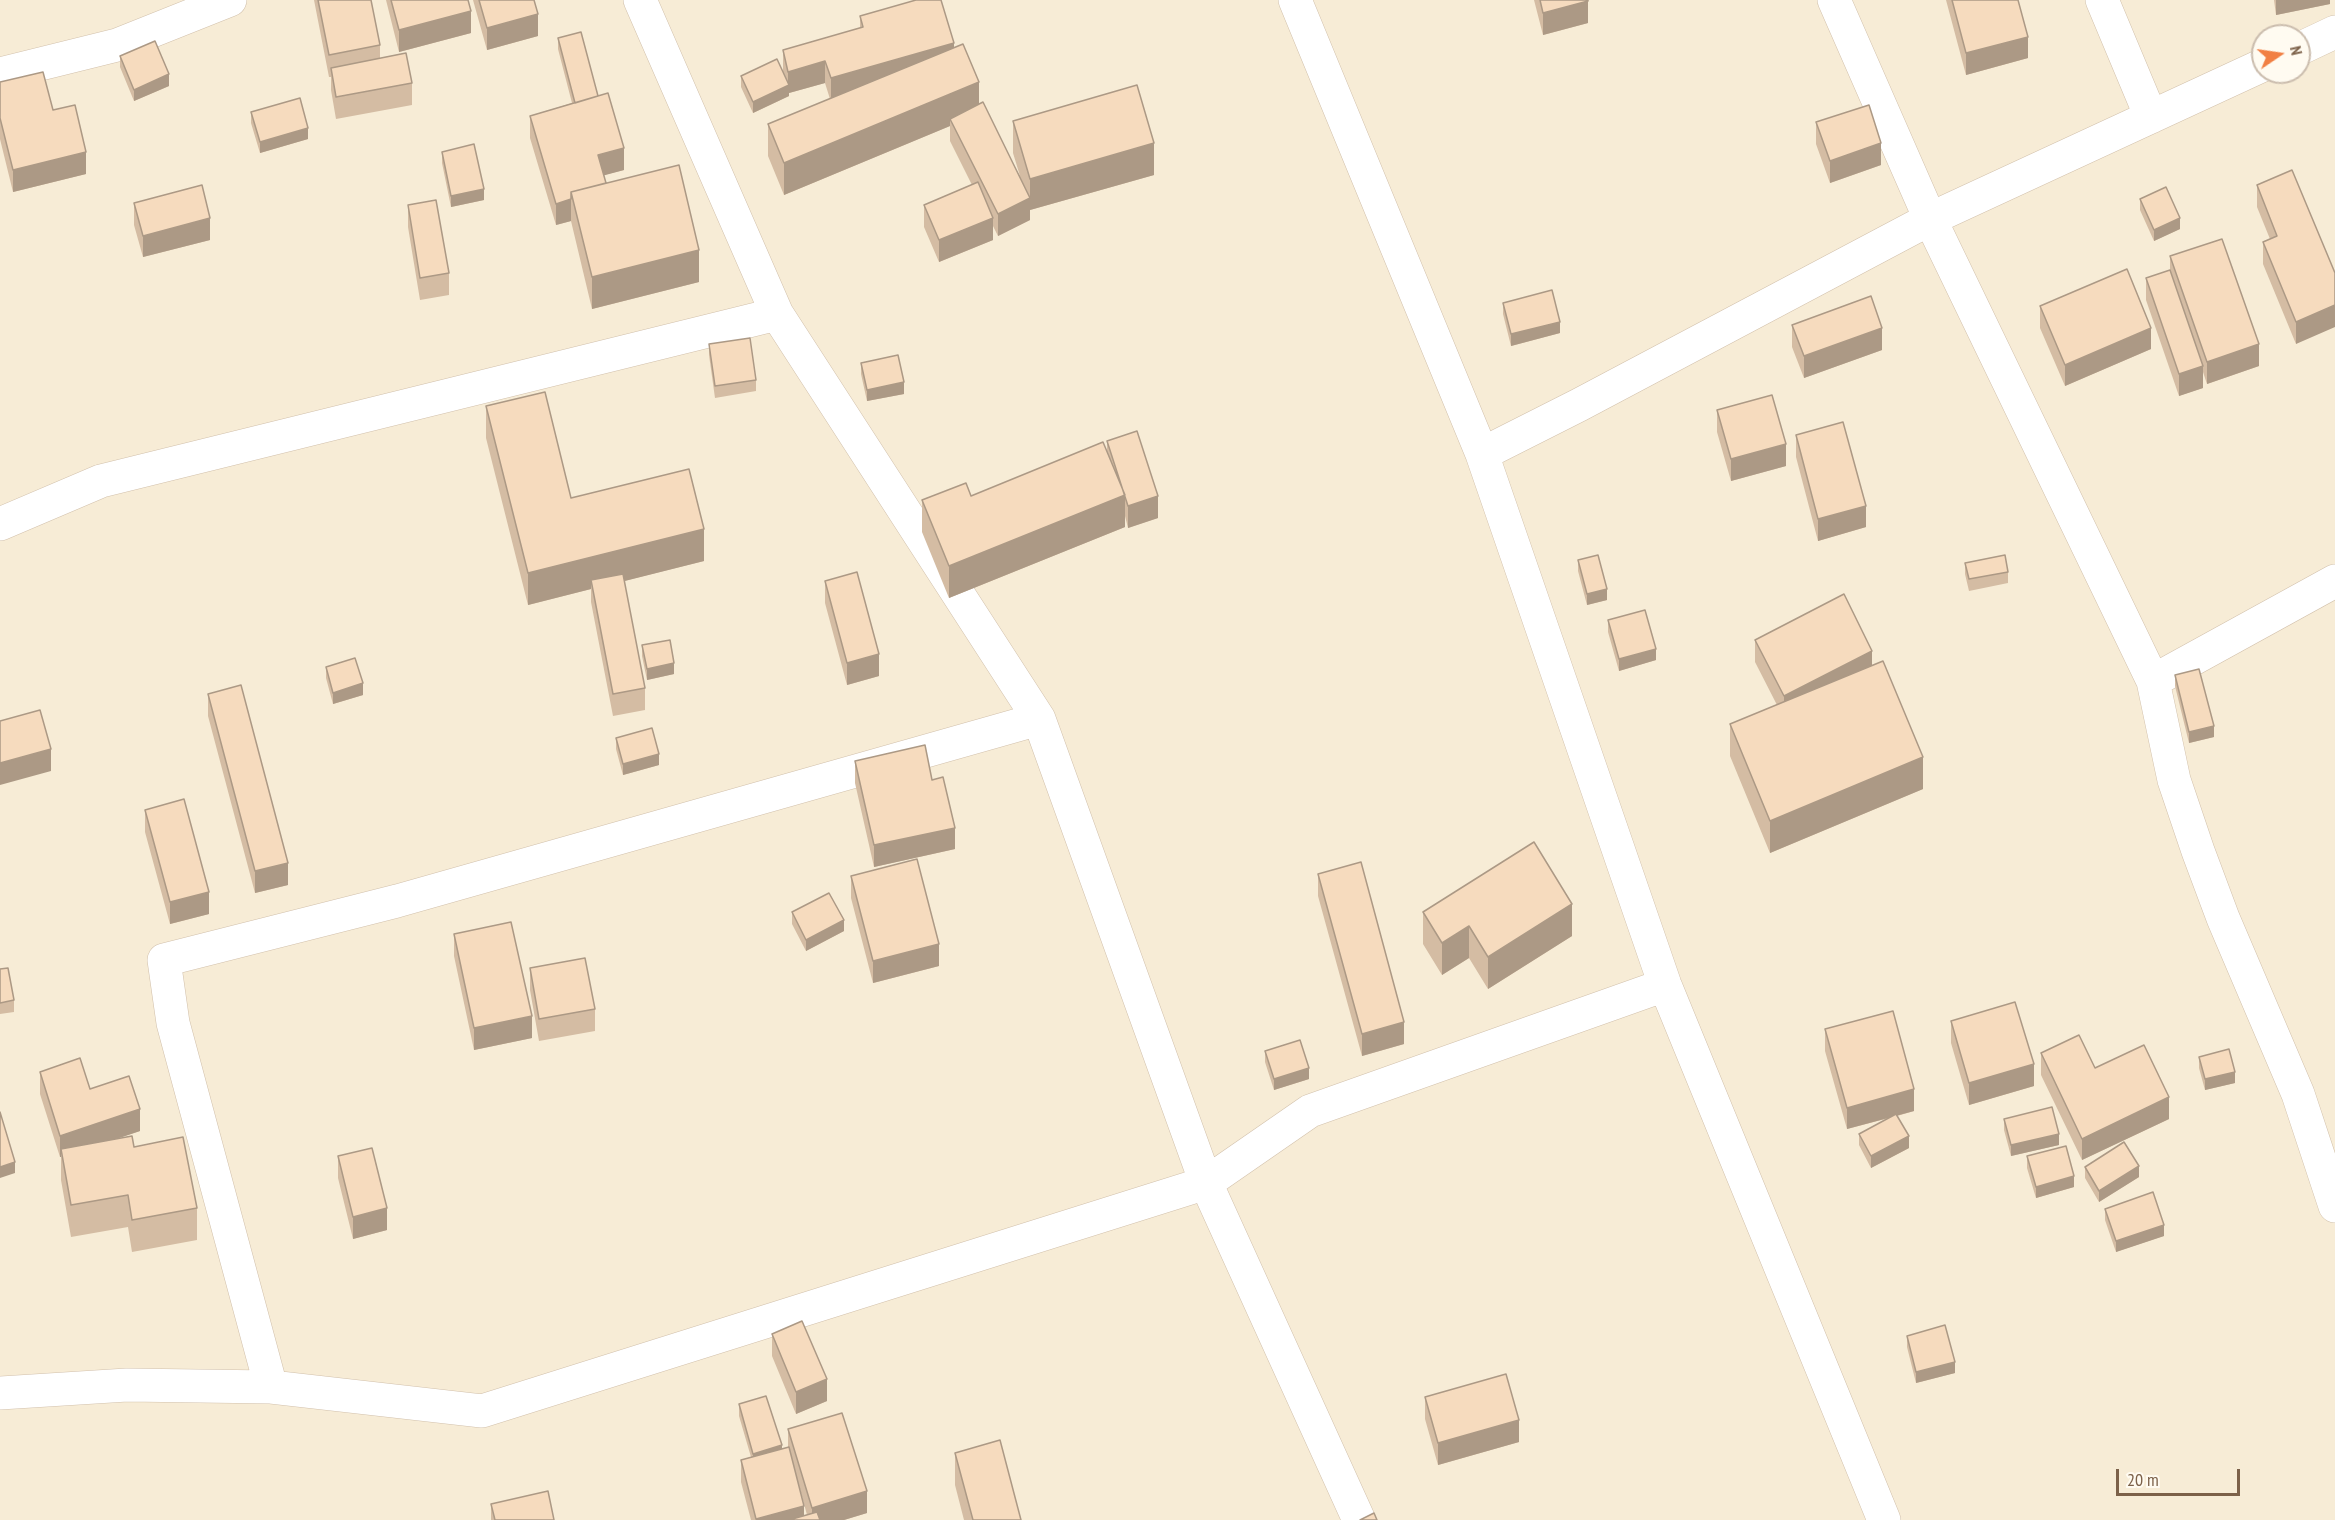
<!DOCTYPE html>
<html>
<head>
<meta charset="utf-8">
<style>
  body { margin:0 }
  #map { position:relative; width:2335px; height:1520px; overflow:hidden; background:#fef8e9; font-family:"PT Sans Narrow",sans-serif }
  canvas { display:block }
  .north { position:absolute; left:2251px; top:24px; width:60px; height:60px; box-sizing:border-box; background:#fffbf1; border:2px solid #cbbdae; border-radius:50%; rotate:77deg; font-size:16px; font-weight:700; line-height:24px; text-align:center; color:#7c6149 }
  .north::after { content:''; display:block; margin:auto; width:21px; height:27px; background:#f18044; clip-path:polygon(50% 0,100% 100%,50% 72%,0 100%) }
  .scale { position:absolute; left:2116px; top:1469px; width:124px; height:27px; box-sizing:border-box; border:3px solid #7c6149; border-top:0; padding-left:8px; font-size:18px; line-height:21px; white-space:nowrap; color:#7c6149; -webkit-text-stroke:4px #fffbf1; paint-order:stroke }
</style>
</head>
<body>
<div id="map">
<canvas width="2335" height="1520"></canvas>
<div class="north">N</div>
<div class="scale">20 m</div>
</div>
<script>
const g = document.querySelector('canvas').getContext('2d');
g.lineJoin = 'round';
function fillPath(path, color) {
  g.fillStyle = color;
  g.fill(path, 'evenodd');
}
function strokePath(path, color, width, dash) {
  g.strokeStyle = color;
  g.lineWidth = width;
  g.lineCap = dash ? 'butt' : 'round';
  g.setLineDash(dash || []);
  g.stroke(path);
}
fillPath(new Path2D(`
  M0,0H2335V1520H0ZM2263,36H2299V72H2263Z`), '#f7ecd6');
const minor = new Path2D(`
  M640,0L777,314L1039,719L1206,1183L1359,1520
  M1295,0L1482,454L1665,985L1884,1520
  M1834,0L1930,219L2153,681L2174,780L2198,851L2223,918L2298,1094L2335,1206
  M2102,0L2151,117
  M2299,49L2335,32
  M0,74L117,45L230,0
  M1482,454L1579,405L1930,219L2263,65
  M0,524L101,481L777,314
  M2153,681L2335,581
  M271,1387L173,1023L164,960L397,901L1039,719
  M0,1393L127,1385L271,1387L482,1411L1206,1183L1310,1111L1665,985`);
strokePath(minor, '#d2c1ac', 34);
strokePath(minor, '#fff', 33);
fillPath(new Path2D(`
  M314,0H371L380,45V58L412,83V105L336,119L331,90V77H329Z
  M386,0H468L471,33L399,52Z
  M473,0H534L538,36L487,50Z
  M1534,0H1588V23L1543,35Z
  M1946,0H2018L2028,58L1966,75Z
  M2274,0H2330V4L2276,15Z
  M860,16L954,48L979,104L1020,176L1013,153V121L1154,175L1030,210V220L998,236L993,226V240L939,262L924,227V205L972,185L950,141V126L784,195L768,156V124L830,99L825,83L789,93V96L753,113L741,87V76L783,72V50L860,28Z
  M558,38L598,96L624,170L604,175L606,183L699,282L592,309L571,221L556,225L530,138V116L572,103L558,49Z
  M120,56L169,86L134,101L120,67Z
  M0,82L53,110L86,174L13,192L0,139Z
  M251,112L308,139L260,153L251,123Z
  M1816,122L1881,165L1830,183L1816,144Z
  M442,152L484,200L451,207L442,163Z
  M2257,185L2335,273L2296,344L2263,264V242L2270,239L2257,207Z
  M2140,199L2180,229L2154,241L2140,210Z
  M134,203L210,240L143,257L134,225Z
  M408,205L449,273V295L420,300L408,227Z
  M2170,256L2259,366L2207,384L2203,372V388L2179,396L2146,300V278L2170,271Z
  M1503,303L1560,333L1511,346L1503,314Z
  M2040,306L2151,349L2065,386L2040,328Z
  M1792,325L1882,350L1804,378L1792,347Z
  M709,344L756,380V391L715,398L709,355Z
  M861,363L904,394L867,401L861,374Z
  M486,406L571,498L704,561L624,581L645,688V710L613,716L591,602V589L528,605L486,438Z
  M1717,410L1786,466L1731,481L1717,432Z
  M1796,435L1866,527L1818,541L1796,457Z
  M1107,441L1158,518L1128,528L1125,516V527L949,598L922,532V500L971,496L1107,451Z
  M1578,560L1607,600L1587,605L1578,571Z
  M1965,563L2008,572V583L1969,591L1965,574Z
  M825,581L879,676L847,685L825,603Z
  M1608,620L1656,660L1619,671L1608,632Z
  M1755,640L1872,665L1923,789L1770,853L1730,756V724L1777,705L1755,662Z
  M642,645L674,674L647,680L642,656Z
  M326,667L363,695L333,704L326,678Z
  M2175,675L2214,737L2189,743L2175,686Z
  M208,694L288,885L255,893L208,716Z
  M616,738L659,765L623,775L616,749Z
  M855,761L932,780L955,849L874,867L855,783Z
  M145,810L209,914L170,924L145,832Z
  M1318,874L1404,1044L1362,1056L1318,896Z
  M851,876L939,966L873,983L851,898Z
  M792,912L844,931L806,951L792,924Z
  M1423,912L1572,936L1488,989L1469,958L1442,975L1423,944Z
  M454,934L532,1038L474,1050L454,956Z
  M530,968L595,1009V1031L539,1041L530,990Z
  M0,969L14,1000V1012L0,1014Z
  M1951,1021L2034,1086L1969,1105L1951,1043Z
  M1825,1029L1914,1111L1897,1116L1909,1148L1871,1168L1859,1145V1134L1889,1118L1847,1129L1825,1051Z
  M1265,1051L1309,1079L1274,1090L1265,1062Z
  M2041,1053L2095,1068L2169,1119L2082,1160L2041,1075Z
  M2199,1057L2235,1083L2205,1090L2199,1068Z
  M40,1072L90,1089L140,1131L116,1139L134,1147L197,1208V1240L132,1252L128,1227L71,1237L61,1180V1157H60L40,1094Z
  M2004,1119L2059,1145L2011,1156L2004,1130Z
  M338,1156L387,1230L353,1239L338,1178Z
  M2027,1156L2074,1187L2036,1198L2027,1168Z
  M2085,1167L2139,1177L2099,1202L2085,1178Z
  M2105,1209L2164,1236L2116,1252L2105,1220Z
  M772,1334L827,1401L796,1414L772,1356Z
  M1907,1336L1955,1373L1916,1383L1907,1347Z
  M1425,1397L1519,1442L1438,1465L1425,1419Z
  M739,1404L782,1449L788,1447V1429L867,1513L844,1520H751L741,1482V1460L751,1457L739,1416ZM799,1485L807,1515L804,1516Z
  M955,1453L1021,1520H964L955,1485Z
  M491,1504L554,1520H491Z`), '#d4bca3');
fillPath(new Path2D(`
  M2276,0H2330V4L2276,15Z
  M1588,1V23L1543,35V13Z
  M471,11V33L399,52V30Z
  M538,14V36L487,50V28Z
  M2028,37V58L1966,75V53Z
  M954,43V65L831,100V78Z
  M825,61V83L789,93V96L753,113V102L788,85V72Z
  M169,74V86L134,101V90Z
  M979,82V114L950,119V126L784,195V163Z
  M308,128V139L260,153V142Z
  M1154,143V175L1030,210V220L998,236V214L1030,198V179Z
  M1881,143V165L1830,183V161Z
  M624,148V170L598,177V155Z
  M86,152V174L13,192V170Z
  M484,189V200L451,207V196Z
  M571,199V221L556,225V204Z
  M210,218V240L143,257V236Z
  M993,218V240L939,262V240Z
  M2180,218V229L2154,241V230Z
  M699,250V282L592,309V277Z
  M2335,305V327L2296,344V322Z
  M1560,322V333L1511,346V334Z
  M1882,328V350L1804,378V356Z
  M2151,328V349L2065,386V365Z
  M2259,344V366L2207,384V362Z
  M2203,366V388L2179,396V374Z
  M904,382V394L867,401V390Z
  M1786,444V466L1731,481V459Z
  M1125,495V527L949,598V566Z
  M1158,496V518L1128,528V506Z
  M1866,506V527L1818,541V519Z
  M704,529V561L593,589L591,580V589L528,605V573Z
  M1607,589V600L1587,605V594Z
  M1656,649V660L1619,671V659Z
  M1872,651V673L1784,718V696Z
  M879,654V676L847,685V663Z
  M674,663V674L647,680V669Z
  M363,683V695L333,704V693Z
  M2214,726V737L2189,743V732Z
  M51,749V771L0,785V763Z
  M659,754V765L623,775V764Z
  M1923,757V789L1770,853V821Z
  M955,828V849L874,867V845Z
  M288,863V885L255,893V871Z
  M209,892V914L170,924V902Z
  M1572,904V936L1488,989V957Z
  M844,920V931L806,951V940Z
  M1469,926V958L1442,975V943Z
  M939,944V966L873,983V961Z
  M532,1016V1038L474,1050V1028Z
  M1404,1022V1044L1362,1056V1034Z
  M2034,1064V1086L1969,1105V1083Z
  M1309,1068V1079L1274,1090V1079Z
  M2235,1072V1083L2205,1090V1079Z
  M1914,1089V1111L1847,1129V1108Z
  M2169,1097V1119L2082,1160V1139Z
  M140,1109V1131L63,1157L61,1149V1157H60V1136Z
  M2059,1134V1145L2011,1156V1145Z
  M1909,1136V1148L1871,1168V1156Z
  M15,1162V1173L0,1178V1167Z
  M2139,1166V1177L2099,1202V1191Z
  M2074,1176V1187L2036,1198V1187Z
  M387,1208V1230L353,1239V1217Z
  M2164,1225V1236L2116,1252V1241Z
  M1955,1362V1373L1916,1383V1372Z
  M827,1379V1401L796,1414V1392Z
  M1519,1420V1442L1438,1465V1443Z
  M782,1445V1456L753,1465V1454Z
  M867,1491V1513L844,1520H812V1508Z
  M804,1506V1520H756V1519Z`), '#ac9985');
const building = new Path2D(`
  M318,0H371L380,45L329,55Z
  M391,0H468L471,11L399,30Z
  M479,0H534L538,14L487,28Z
  M916,0H941L954,43L831,78L825,61L788,72L783,50L863,27L860,16Z
  M1540,0H1588V1L1543,13Z
  M1952,0H2018L2028,37L1966,53Z
  M581,32L598,96L575,103L558,38Z
  M155,41L169,74L134,90L120,56Z
  M963,44L979,82L784,163L768,124Z
  M406,53L412,83L336,97L331,68Z
  M777,59L789,85L753,102L741,76Z
  M43,72L53,110L75,105L86,152L13,170L0,118V82Z
  M1137,85L1154,143L1030,179L1013,121Z
  M608,93L624,148L598,155L606,183L571,192V199L556,204L530,116Z
  M300,98L308,128L260,142L251,112Z
  M983,102L1030,198L998,214L950,119Z
  M1869,105L1881,143L1830,161L1816,122Z
  M474,144L484,189L451,196L442,152Z
  M679,165L699,250L592,277L571,192Z
  M2292,170L2335,273V305L2296,322L2263,242L2277,236L2257,185Z
  M978,182L993,218L939,240L924,205Z
  M202,185L210,218L143,236L134,203Z
  M2166,187L2180,218L2154,230L2140,199Z
  M436,200L449,273L420,278L408,205Z
  M2222,239L2259,344L2207,362L2170,256Z
  M2127,269L2151,328L2065,365L2040,306Z
  M2170,270L2203,366L2179,374L2146,278Z
  M1552,290L1560,322L1511,334L1503,303Z
  M1871,296L1882,328L1804,356L1792,325Z
  M750,338L756,380L715,386L709,344Z
  M898,355L904,382L867,390L861,363Z
  M545,392L571,498L689,469L704,529L528,573L486,406Z
  M1772,395L1786,444L1731,459L1717,410Z
  M1843,422L1866,506L1818,519L1796,435Z
  M1137,431L1158,496L1128,506L1107,441Z
  M1103,442L1125,495L949,566L922,500L966,483L971,496Z
  M1598,555L1607,589L1587,594L1578,560Z
  M2005,555L2008,572L1969,579L1965,563Z
  M857,572L879,654L847,663L825,581Z
  M623,574L645,688L613,694L591,580Z
  M1844,594L1872,651L1784,696L1755,640Z
  M1645,610L1656,649L1619,659L1608,620Z
  M670,640L674,663L647,669L642,645Z
  M355,658L363,683L333,693L326,667Z
  M1883,661L1923,757L1770,821L1730,724Z
  M2199,669L2214,726L2189,732L2175,675Z
  M241,685L288,863L255,871L208,694Z
  M40,710L51,749L0,763V721Z
  M652,728L659,754L623,764L616,738Z
  M925,745L932,780L943,777L955,828L874,845L855,761Z
  M184,799L209,892L170,902L145,810Z
  M1534,842L1572,904L1488,957L1469,926L1442,943L1423,912Z
  M917,859L939,944L873,961L851,876Z
  M1361,862L1404,1022L1362,1034L1318,874Z
  M829,893L844,920L806,940L792,912Z
  M511,922L532,1016L474,1028L454,934Z
  M585,958L595,1009L539,1019L530,968Z
  M8,968L14,1000L0,1003V969Z
  M2015,1002L2034,1064L1969,1083L1951,1021Z
  M1893,1011L1914,1089L1847,1108L1825,1029Z
  M2079,1035L2095,1068L2144,1045L2169,1097L2082,1139L2041,1053Z
  M1300,1040L1309,1068L1274,1079L1265,1051Z
  M2229,1049L2235,1072L2205,1079L2199,1057Z
  M80,1058L90,1089L129,1076L140,1109L60,1136L40,1072Z
  M2052,1107L2059,1134L2011,1145L2004,1119Z
  M0,1112L15,1162L0,1167Z
  M1896,1114L1909,1136L1871,1156L1859,1134Z
  M132,1136L134,1147L183,1137L197,1208L132,1220L128,1195L71,1205L61,1149Z
  M2124,1142L2139,1166L2099,1191L2085,1167Z
  M2066,1146L2074,1176L2036,1187L2027,1156Z
  M372,1148L387,1208L353,1217L338,1156Z
  M2153,1192L2164,1225L2116,1241L2105,1209Z
  M802,1321L827,1379L796,1392L772,1334Z
  M1945,1325L1955,1362L1916,1372L1907,1336Z
  M1506,1374L1519,1420L1438,1443L1425,1397Z
  M766,1396L782,1445L753,1454L739,1404Z
  M842,1413L867,1491L812,1508L788,1429Z
  M1000,1440L1021,1520H973L955,1453Z
  M789,1447L804,1506L756,1519L741,1460Z
  M548,1491L554,1520H495L491,1504Z
  M817,1512L820,1520H789Z
  M1374,1513L1377,1520H1360Z`);
fillPath(building, '#f6dbbe');
strokePath(building, '#ac9985', 1.5);
</script>
</body>
</html>
